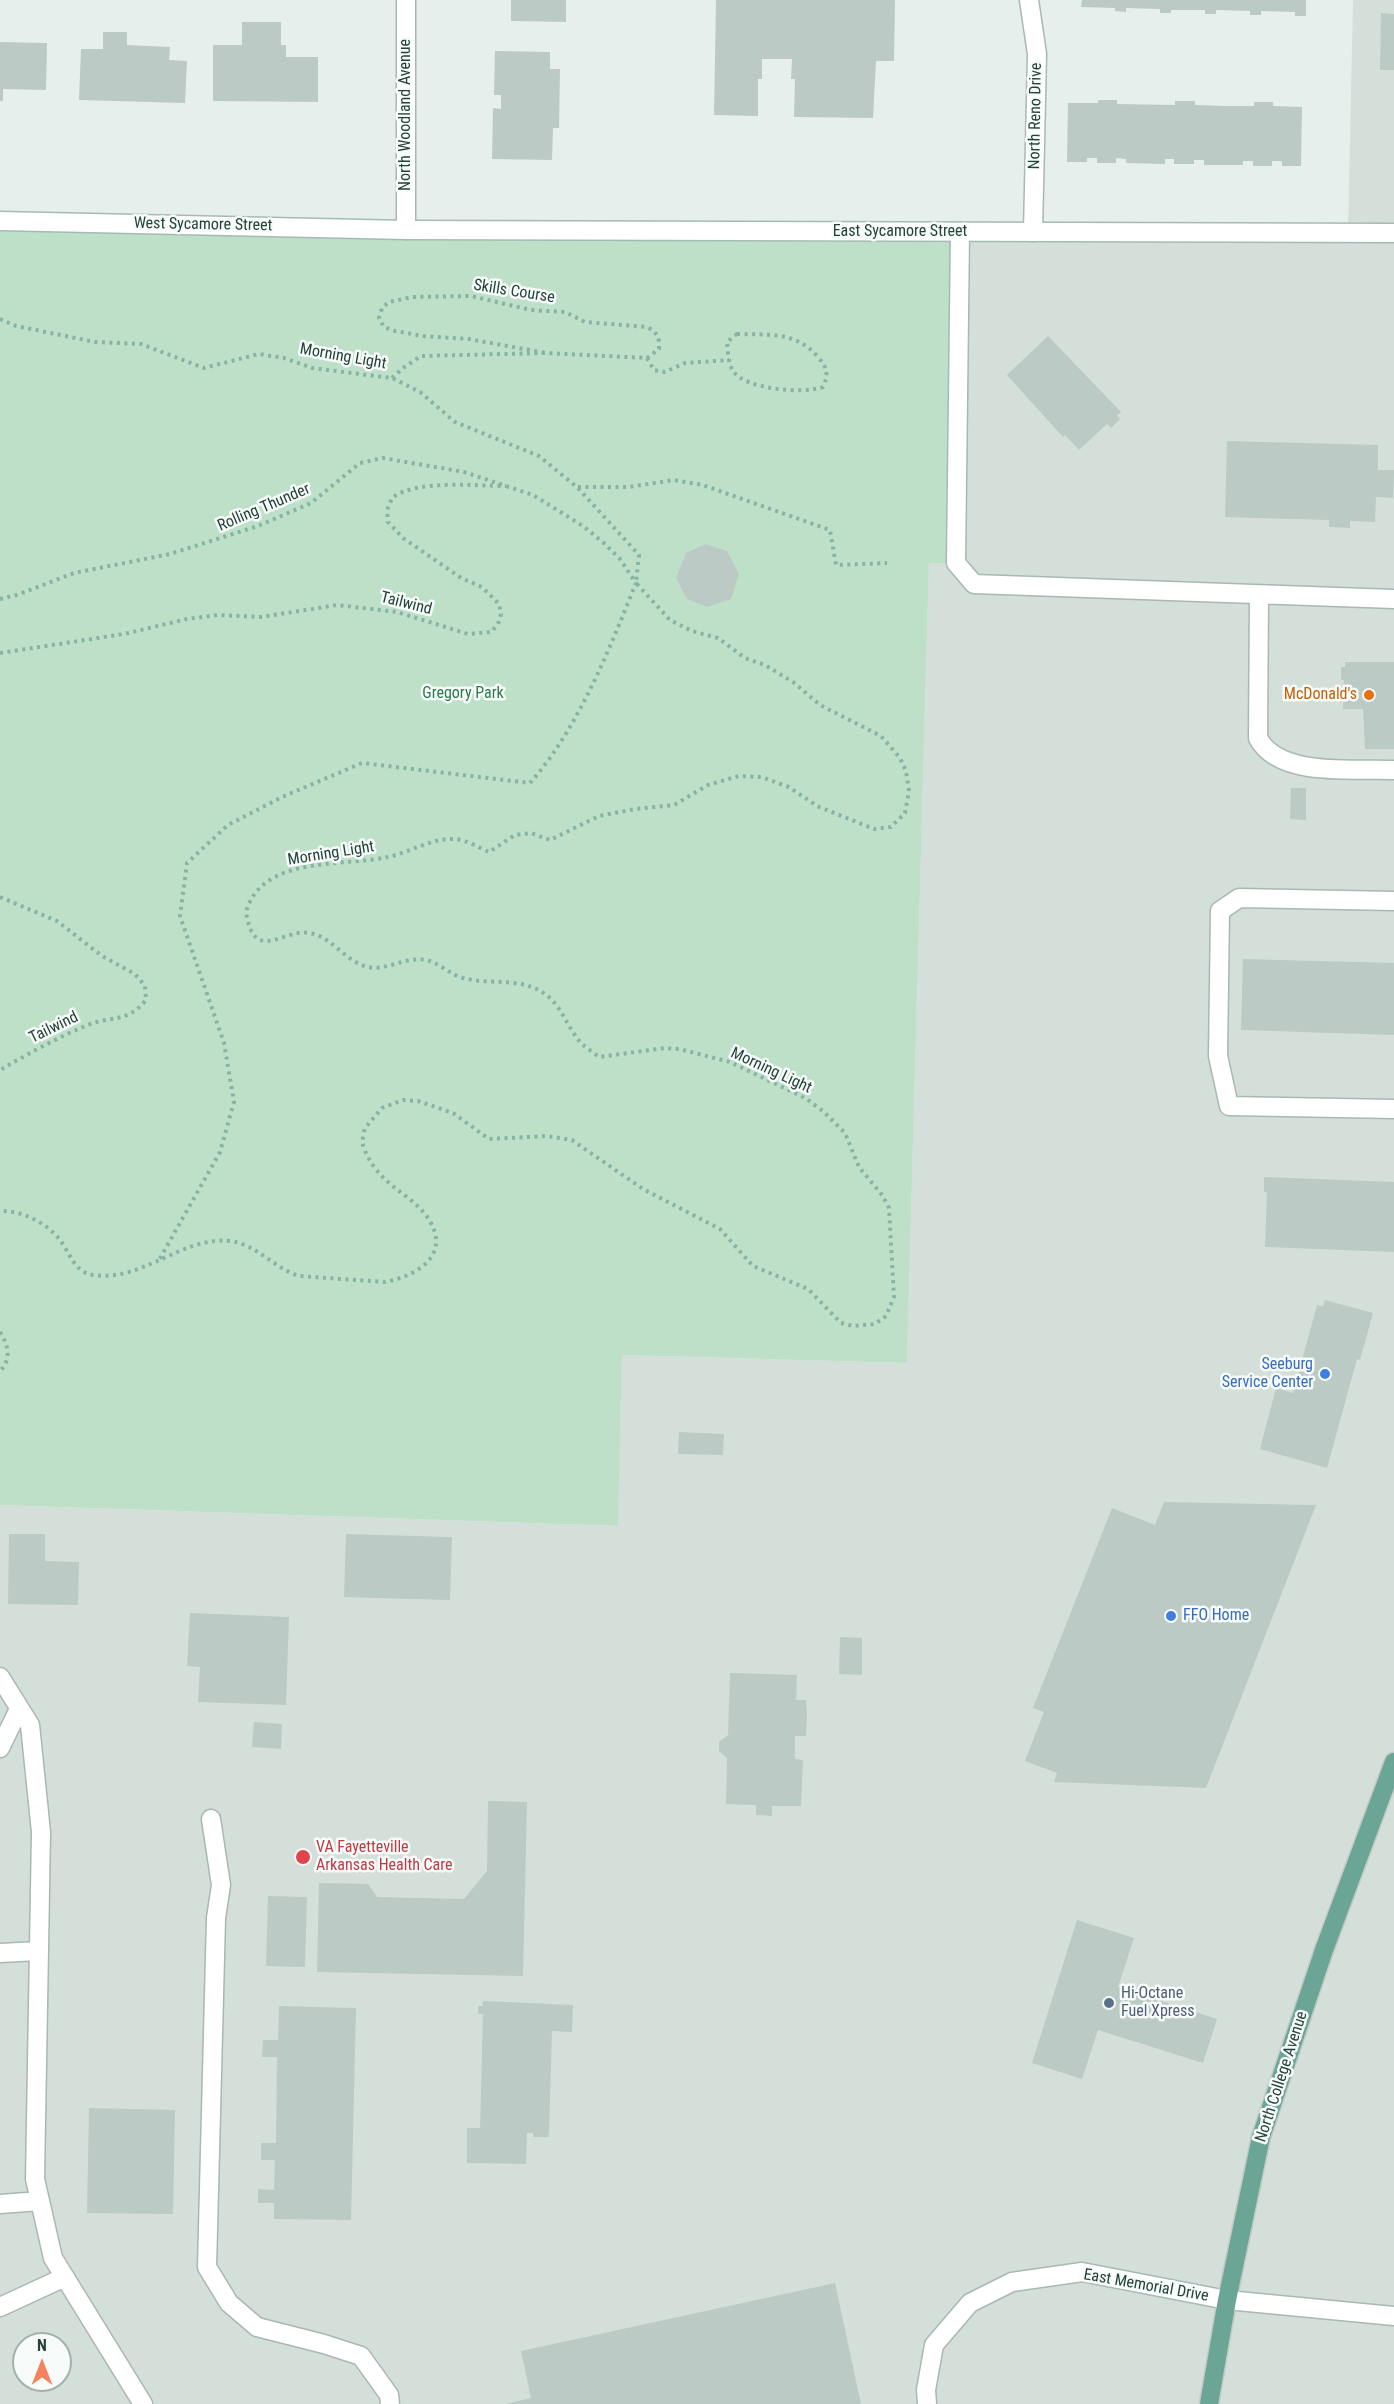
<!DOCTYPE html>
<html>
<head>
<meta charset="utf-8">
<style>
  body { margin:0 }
  #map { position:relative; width:1394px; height:2404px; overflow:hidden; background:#e6efeb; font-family:"Roboto Condensed",sans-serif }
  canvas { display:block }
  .north { position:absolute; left:12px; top:2332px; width:60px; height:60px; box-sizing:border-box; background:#f7fbf9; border:2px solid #a3b1ad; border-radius:50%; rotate:0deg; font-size:16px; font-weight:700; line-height:24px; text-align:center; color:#24423a }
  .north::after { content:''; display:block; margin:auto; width:21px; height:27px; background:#f4845f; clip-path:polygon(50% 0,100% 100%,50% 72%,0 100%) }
</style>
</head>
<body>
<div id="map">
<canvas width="1394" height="2404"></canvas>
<div class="north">N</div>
</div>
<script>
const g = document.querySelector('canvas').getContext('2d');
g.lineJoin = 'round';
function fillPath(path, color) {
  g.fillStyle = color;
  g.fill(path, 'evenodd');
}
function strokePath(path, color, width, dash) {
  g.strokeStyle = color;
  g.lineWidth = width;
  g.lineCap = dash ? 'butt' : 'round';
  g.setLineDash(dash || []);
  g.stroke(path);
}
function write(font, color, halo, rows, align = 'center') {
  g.font = font + ' "Roboto Condensed",sans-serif';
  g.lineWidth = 5;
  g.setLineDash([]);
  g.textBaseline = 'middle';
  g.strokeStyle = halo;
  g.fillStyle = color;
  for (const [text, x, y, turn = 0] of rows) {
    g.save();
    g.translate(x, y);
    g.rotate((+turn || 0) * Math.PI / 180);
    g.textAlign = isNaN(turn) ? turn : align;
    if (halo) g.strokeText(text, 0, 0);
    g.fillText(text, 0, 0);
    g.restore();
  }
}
fillPath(new Path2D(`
  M1353,0H1394V2404H0V1505L617,1526L622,1355L907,1363L929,563H955L960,232L1348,233ZM24,2344H60V2380H24Z`), '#d4dfda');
fillPath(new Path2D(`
  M0,221L960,232L956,563H929L907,1363L622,1355L618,1526L0,1505Z`), '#bfe0c8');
fillPath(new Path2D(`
  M511,0H566V22L511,21Z
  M716,0H895L894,61H876L873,118L794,117L795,79H791L792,59H762V79H758V116L714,115Z
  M1082,0H1306V16H1295V12L1261,11V15H1250V11L1216,10V14H1205V10H1171V13H1160V9L1126,8V12L1115,11V8L1081,7Z
  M1381,13L1394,14V70H1380Z
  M242,22H281V45H286V57H318V102L213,101V45H242Z
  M103,32H127V45L170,47L169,60L187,61L185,103L79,100L81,49H103Z
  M0,42L47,43L46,90L3,89V101H0Z
  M495,51L550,52V69H560L559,128H553L552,160L492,159L493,108L501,109V95H494Z
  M1098,100H1117V104L1175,105V101H1195V105L1224,106H1254V102H1273V106L1302,107L1301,166H1282V161H1272V166H1253V161H1243V165H1204V160H1194V164H1174V159H1165V164L1126,163V159L1116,158V163H1097V158H1087V162H1067L1068,103H1098Z
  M1048,336L1121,412L1117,415L1120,419L1111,428L1107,424L1079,450L1065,435L1063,437L1007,375Z
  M1227,441L1378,445V470H1394L1393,498L1376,497L1375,522L1350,521V528L1329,527V520L1225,517Z
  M706,544L727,551L739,574L731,599L707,607L687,599L676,578L686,553Z
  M1345,662H1394V749H1365L1363,709H1343L1344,680H1341V667H1345Z
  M1291,788H1306V820L1290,819Z
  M1243,959L1394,963V1035L1241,1030Z
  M1264,1177L1394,1182V1252L1265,1247L1267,1192H1264Z
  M1325,1300L1373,1313L1360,1360L1357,1359L1327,1468L1260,1449L1276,1388L1293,1393L1317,1305L1323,1306Z
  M679,1432L724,1434L723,1455L678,1454Z
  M1164,1502L1316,1505L1206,1788L1054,1782L1057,1773L1025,1761L1044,1712L1033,1708L1112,1508L1155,1525Z
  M9,1534H45V1561L79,1562L78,1605L8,1604Z
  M346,1534L452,1537L450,1600L344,1597Z
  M190,1613L289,1617L286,1705L198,1702L200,1667L187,1666Z
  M840,1637L862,1638V1675L839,1674Z
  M730,1673L797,1675L796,1700H806L807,1717L806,1736H795V1759L803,1760L801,1806H772V1816L756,1815V1805L726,1804L727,1758L719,1751V1742L728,1735Z
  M254,1722L282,1724L281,1749L252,1747Z
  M488,1801L527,1802L523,1976L317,1972L319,1883L368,1884L377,1897L464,1899L487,1871Z
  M268,1896L307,1897L305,1967L266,1966Z
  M1077,1920L1134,1938L1118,1987L1217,2019L1203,2063L1098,2030L1082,2079L1032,2063Z
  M483,2001L573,2005L572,2032L552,2031L549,2133L548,2137H533V2133H527L526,2164L467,2163V2128H480L483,2014H478V2006H482Z
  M279,2006L356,2008L351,2220L274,2219V2203H258V2189L274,2190L275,2160H261V2143H276L277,2057H262L263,2040H278Z
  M89,2108L175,2110L173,2214L87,2213Z
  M835,2283L861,2404H506L531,2398L521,2351Z`), '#bbcac4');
const lane = new Path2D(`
  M1029,0L1037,54L1033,232
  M960,232L956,563L974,584L1394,599
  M1259,595L1258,738C1279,778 1354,768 1394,770
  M1394,901L1239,898L1220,911L1218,1056L1229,1106L1394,1109
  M0,1677L30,1725L41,1832L35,2179L53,2258L143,2404
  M0,1748L19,1709
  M211,1819L221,1885L216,1918L207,2267L229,2303L257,2327L324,2344L361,2356L389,2395L390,2404
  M0,1953L38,1951
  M0,2204L40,2201
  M0,2307L65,2277
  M927,2404L926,2390L934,2345L970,2303L1012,2282L1082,2272L1227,2300L1394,2316`);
const street = new Path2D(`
  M406,230V0`);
const secondary = new Path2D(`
  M0,221L406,230L1394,233`);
const primary = new Path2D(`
  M1209,2404L1227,2300L1261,2137L1324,1950L1394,1762`);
strokePath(lane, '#a8b8b2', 21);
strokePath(street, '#a8b8b2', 21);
strokePath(secondary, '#a4bbb3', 21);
strokePath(primary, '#c2cac8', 21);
strokePath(new Path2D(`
  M0,319L16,326L95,342L141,344L204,368L259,354L284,358L312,368L392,378L420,392L455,422L539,456L577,487L639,555L636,583L670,620L692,631L718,638L745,658L765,665L793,682L820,705L881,736L900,758L906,771L909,791L905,813L891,827L874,829L817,806L789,787L761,777L739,776L708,785L674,805L635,809L599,816L550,840L531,833L515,835L489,852C479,848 465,839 455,839C431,838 411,852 388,857C343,867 262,855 246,912C254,965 284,928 309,933C332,936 345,962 368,967C387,971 406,956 426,960C440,963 449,974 463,978C493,986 524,975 550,998C563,1010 569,1030 581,1043C586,1048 593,1052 599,1057L665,1048L679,1049L730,1062L805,1098L823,1111L845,1133L859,1167L882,1195L889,1208L894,1297L886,1316L875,1324L853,1326L841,1323L808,1289L753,1266L720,1229L643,1189L572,1140L547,1136L489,1139L453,1113L418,1101L403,1100L382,1108L365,1128L362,1142C365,1153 372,1166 380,1174C393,1189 412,1198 425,1214C454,1252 421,1275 385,1282L299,1276C274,1268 256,1244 230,1241C182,1236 143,1282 93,1275C74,1272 70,1253 60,1240C47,1223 21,1210 0,1211
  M737,334C768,335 796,331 818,357C827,368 829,373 823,387C804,394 746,390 733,371C728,363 728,351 727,342Z
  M647,358L654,370L665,372L685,363L729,360
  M392,378L403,368L421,356L546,353L647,358L659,349C660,338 657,332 647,327L585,322L565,312L531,310L471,296L412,297L389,302L382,308L379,318L384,327L395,331L423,336L469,339L546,353
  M578,487H628L674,480L703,485L830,530L836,565L887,563
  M0,599L17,595L74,573L170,554L258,526L311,503L360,463L383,458L464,472L533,495L583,526L605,544L620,559L636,583C609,650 578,729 530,783L362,763L282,797L228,825L187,863L180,916L224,1043L234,1102L220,1152L158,1262
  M0,653L124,634L187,619L218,615L261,617L337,605L397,612L468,634L491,632L498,624L501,614L499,604L482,587L461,578L403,538L388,522L387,510L392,498C416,479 476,486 506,486
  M0,897L57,921L102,956L135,974L145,986L146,1000C126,1024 112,1015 88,1025C58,1037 28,1054 0,1070
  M0,1332C8,1344 12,1359 0,1371`), '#86b3a5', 4, [3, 4.5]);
strokePath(lane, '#fff', 18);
strokePath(street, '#fff', 18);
strokePath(secondary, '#fff', 18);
strokePath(primary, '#6aa596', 18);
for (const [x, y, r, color] of [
  [1369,695,6,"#e8710a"],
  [1325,1374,6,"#3f7fe0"],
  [1171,1616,6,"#3f7fe0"],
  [303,1857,8,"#e0444e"],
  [1109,2003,6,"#5c6f8a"]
]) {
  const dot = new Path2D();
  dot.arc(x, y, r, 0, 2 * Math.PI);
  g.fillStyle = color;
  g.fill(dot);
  strokePath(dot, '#f7fbf9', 2);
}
write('16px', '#24423a', '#f7fbf9', [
  ["North Woodland Avenue",406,115,-90],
  ["North Reno Drive",1036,116,-89],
  ["West Sycamore Street",203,225,1],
  ["East Sycamore Street",900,232],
  ["Skills Course",514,292,9],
  ["Morning Light",343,357,10],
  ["Rolling Thunder",264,508,-23],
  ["Tailwind",406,604,14],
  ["Morning Light",331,854,-9],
  ["Tailwind",54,1028,-26],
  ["Morning Light",771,1071,25],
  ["North College Avenue",1282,2077,-72],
  ["East Memorial Drive",1146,2286,10]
]);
write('16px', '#2d7a4b', '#f7fbf9', [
  ["Gregory Park",463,694]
]);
write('16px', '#c56008', '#f7fbf9', [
  ["McDonald's",1357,695]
], 'right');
write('16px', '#366cbe', '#f7fbf9', [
  ["Seeburg",1313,1365],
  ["Service Center",1313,1383],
  ["FFO Home",1183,1616,"left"]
], 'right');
write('16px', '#be3a42', '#f7fbf9', [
  ["VA Fayetteville",316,1848],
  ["Arkansas Health Care",316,1866]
], 'left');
write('16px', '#4e5e75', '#f7fbf9', [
  ["Hi-Octane",1121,1994],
  ["Fuel Xpress",1121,2012]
], 'left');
</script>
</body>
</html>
